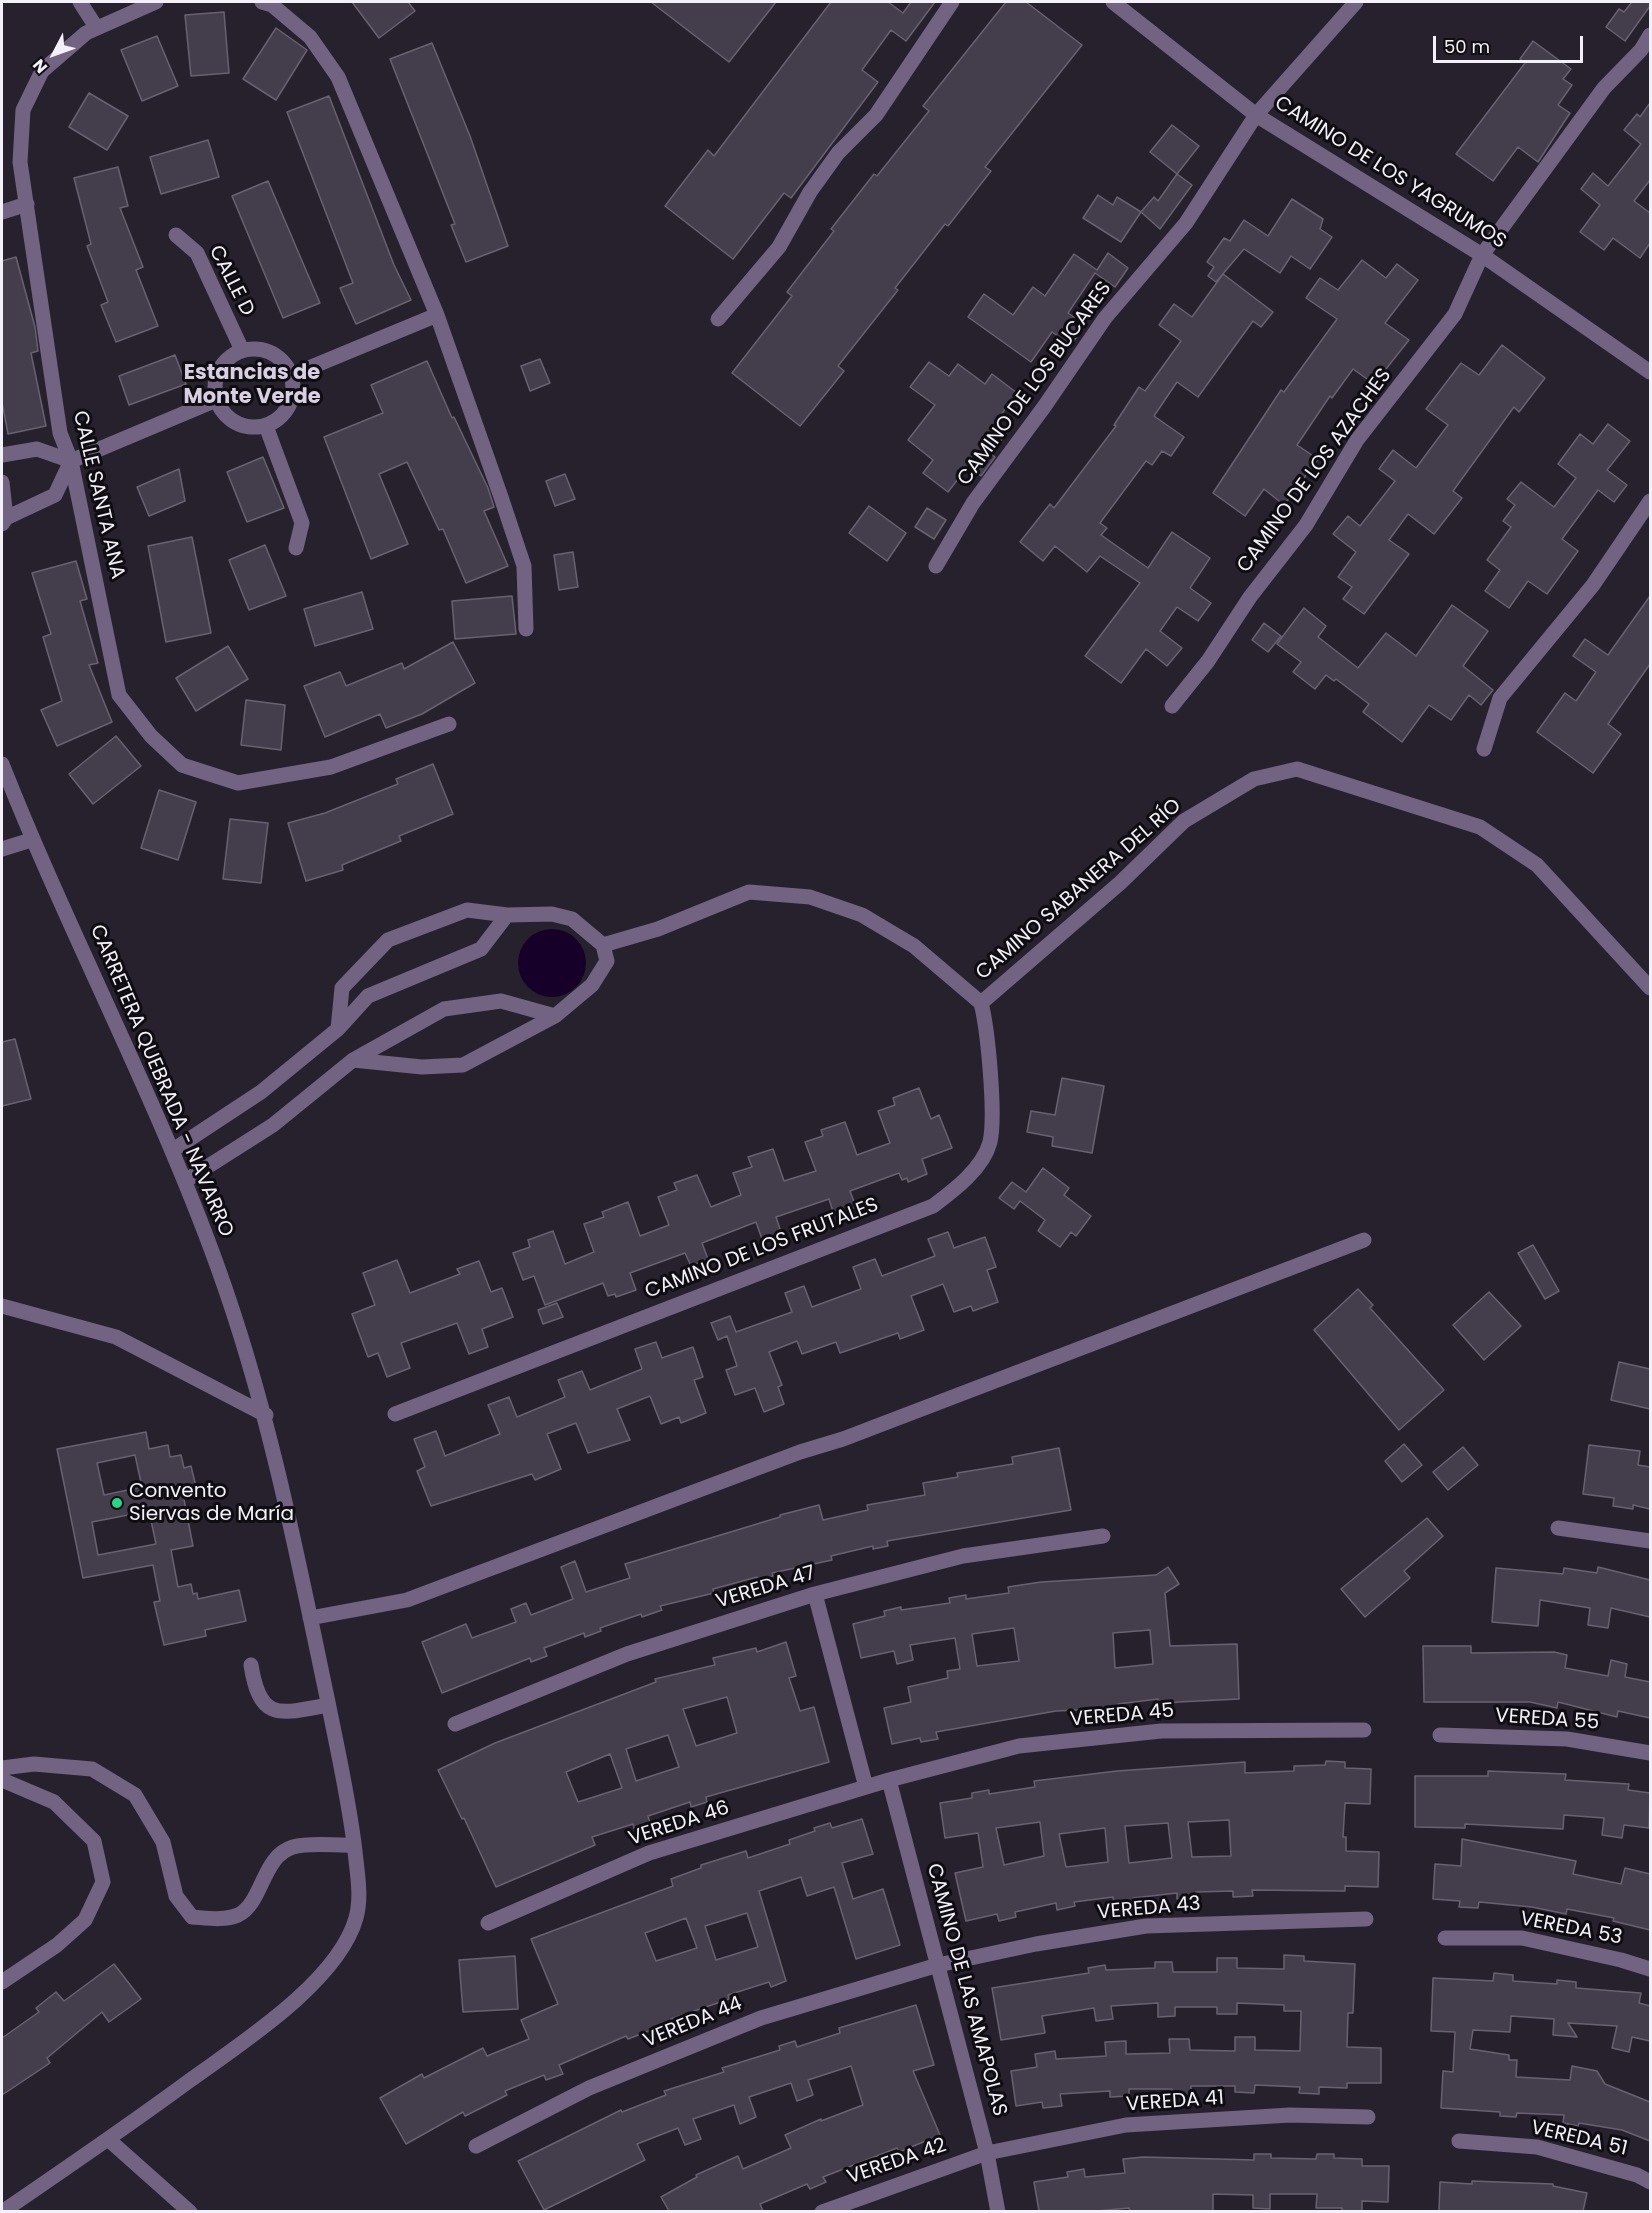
<!DOCTYPE html>
<html>
<head>
<meta charset="utf-8">
<style>
  body { margin:0 }
  #map { position:relative; width:1652px; height:2213px; overflow:hidden; background:#27212e; font-family:Poppins,sans-serif }
  canvas { display:block }
  .frame { position:absolute; inset:0; border:3px solid #f4f0f9; pointer-events:none }
  .north { position:absolute; left:24px; top:24px; width:60px; height:60px; -webkit-text-stroke:4px #0f0c12; paint-order:stroke; rotate:229deg; font-size:16px; font-weight:700; line-height:24px; text-align:center; color:#f4f0f9 }
  .north::after { content:''; display:block; margin:auto; width:21px; height:27px; background:#f4f0f9; clip-path:polygon(50% 0,100% 100%,50% 72%,0 100%) }
  .scale { position:absolute; left:1433px; top:36px; width:150px; height:27px; box-sizing:border-box; border:3px solid #f4f0f9; border-top:0; padding-left:8px; font-size:18px; line-height:21px; white-space:nowrap; color:#f4f0f9; -webkit-text-stroke:4px #0f0c12; paint-order:stroke }
</style>
</head>
<body>
<div id="map">
<canvas width="1652" height="2213"></canvas>
<div class="frame"></div>
<div class="north">N</div>
<div class="scale">50 m</div>
</div>
<script>
const g = document.querySelector('canvas').getContext('2d');
g.lineJoin = 'round';
function fillPath(path, color) {
  g.fillStyle = color;
  g.fill(path, 'evenodd');
}
function strokePath(path, color, width, dash) {
  g.strokeStyle = color;
  g.lineWidth = width;
  g.lineCap = dash ? 'butt' : 'round';
  g.setLineDash(dash || []);
  g.stroke(path);
}
function write(font, color, halo, rows, align = 'center') {
  g.font = font + ' Poppins,sans-serif';
  g.lineWidth = 6;
  g.setLineDash([]);
  g.textBaseline = 'middle';
  g.strokeStyle = halo;
  g.fillStyle = color;
  for (const [text, x, y, turn = 0] of rows) {
    g.save();
    g.translate(x, y);
    g.rotate((+turn || 0) * Math.PI / 180);
    g.textAlign = isNaN(turn) ? turn : align;
    if (halo) g.strokeText(text, 0, 0);
    g.fillText(text, 0, 0);
    g.restore();
  }
}
fillPath(new Path2D(`
  M518 963a34 34 0 1 1 68 0a34 34 0 1 1-68 0Z`), '#160029');
const building = new Path2D(`
  M352,2H408L415,11L379,38Z
  M651,2H776L729,62Z
  M831,2H888L903,13L911,2H935L906,41L891,30L862,70L878,82L791,198L784,193L733,259L665,206L708,150L714,156Z
  M1006,2H1026L1082,45L985,167L991,171L948,226L945,224L895,288L898,290L838,366L844,371L800,426L732,373L792,296L787,292L834,231L831,229L874,174L877,176L929,111L923,106Z
  M1632,2H1650V6L1625,41L1606,27L1619,9L1624,12Z
  M224,12L229,73L191,76L185,15Z
  M276,28L307,50L276,100L243,79Z
  M157,36L178,86L142,101L121,50Z
  M1533,41L1571,69L1563,79L1572,85L1558,105L1570,113L1538,162L1518,147L1493,181L1456,154L1525,63L1520,59Z
  M432,43L470,136L508,246L466,262L451,225L455,224L390,59Z
  M89,93L128,116L107,150L69,127Z
  M329,96L394,265L411,300L356,324L340,288L353,283L287,112Z
  M1650,103V180L1634,201L1650,213V243L1640,258L1613,238L1604,250L1580,232L1600,205L1581,189L1593,173L1608,186L1641,144L1624,130L1637,114L1640,117Z
  M1172,125L1199,146L1177,174L1150,152Z
  M208,140L219,177L161,194L150,157Z
  M118,167L128,206L120,208L143,267L136,270L158,326L116,342L101,305L108,302L87,246L91,244L74,178Z
  M1177,174L1192,185L1160,229L1141,212L1154,197L1158,201Z
  M268,181L320,303L283,318L232,196Z
  M1098,195L1113,205L1117,197L1141,212L1121,242L1083,218Z
  M1292,199L1323,219L1320,229L1332,237L1310,269L1291,256L1280,273L1244,249L1216,282L1208,276L1214,267L1207,262L1224,238L1230,241L1244,220L1268,236Z
  M1108,253L1128,268L1115,287L1095,273L1068,313L1085,325L1071,345L1052,332L1031,362L968,317L984,294L1013,315L1033,287L1045,296L1074,254L1097,270Z
  M16,257L35,327L38,351L31,353L46,426L8,434L2,402V261Z
  M1362,260L1386,278L1397,264L1418,280L1385,323L1409,340L1374,384L1353,369L1332,398L1330,396L1297,445L1318,459L1284,505L1264,489L1245,516L1213,493L1281,390L1284,392L1337,319L1306,298L1320,278L1338,290Z
  M1223,274L1273,312L1261,327L1253,321L1198,397L1177,382L1154,416L1184,437L1171,456L1162,451L1152,465L1146,461L1100,523L1107,528L1101,535L1148,568L1172,532L1210,558L1190,588L1211,603L1198,621L1177,607L1160,631L1182,648L1167,666L1146,649L1121,683L1085,656L1140,583L1100,556L1087,572L1055,546L1043,561L1020,542L1050,504L1054,508L1116,426L1114,425L1139,387L1145,391L1181,341L1159,325L1174,304L1192,317Z
  M1502,345L1545,378L1519,412L1514,407L1453,491L1462,498L1434,534L1408,514L1389,540L1409,554L1364,614L1343,599L1352,587L1338,577L1356,552L1333,534L1348,516L1360,526L1395,481L1379,469L1393,450L1416,468L1448,425L1426,409L1461,363L1479,375Z
  M175,355L186,384L129,405L119,376Z
  M540,359L550,383L530,391L521,366Z
  M427,361L452,418L454,417L488,488L494,507L484,511L508,566L466,583L443,529L439,530L407,462L379,474L408,544L371,559L324,437L383,413L371,385Z
  M929,362L949,376L958,364L985,384L992,374L1017,393L995,423L1007,432L991,454L995,457L981,476L968,466L948,492L923,473L933,460L908,440L935,405L910,387Z
  M1608,424L1630,441L1607,470L1627,485L1614,502L1598,490L1562,539L1578,551L1547,594L1528,581L1509,608L1485,591L1500,570L1487,560L1511,527L1503,521L1515,505L1507,499L1521,482L1554,507L1576,478L1558,464L1580,434L1593,444Z
  M263,457L284,508L247,522L227,472Z
  M179,469L185,501L149,516L137,487Z
  M565,474L575,499L555,506L546,481Z
  M869,506L906,533L887,561L849,533Z
  M927,508L946,520L934,539L915,527Z
  M192,537L211,633L166,642L148,546Z
  M265,545L286,596L249,610L229,560Z
  M573,552L578,587L559,590L554,555Z
  M76,561L87,599L80,601L98,663L89,665L112,722L57,746L41,710L62,701L43,637L51,634L32,573Z
  M362,592L373,629L315,646L304,609Z
  M512,596L516,634L455,639L452,601Z
  M1650,596V664L1608,724L1621,734L1593,773L1537,732L1565,693L1576,701L1596,672L1573,656L1585,639L1608,655Z
  M1452,605L1488,631L1463,666L1493,690L1481,705L1469,695L1451,720L1429,705L1402,742L1363,712L1369,704L1336,679L1334,681L1326,675L1315,689L1293,672L1301,662L1277,644L1304,608L1326,626L1318,637L1358,668L1386,633L1416,656Z
  M1264,623L1281,636L1268,652L1252,640Z
  M453,642L475,683L422,714L386,728L380,714L325,737L304,686L340,672L346,686L402,663L404,669Z
  M228,646L248,679L196,711L176,678Z
  M246,700L285,705L281,750L241,745Z
  M116,736L141,766L93,804L69,774Z
  M433,764L453,814L399,836L401,841L342,865L343,870L306,881L288,823L325,813L398,784L396,779Z
  M159,790L196,802L178,860L141,848Z
  M230,819L268,823L261,883L223,879Z
  M15,1039L31,1099L2,1106V1042Z
  M1062,1078L1104,1086L1092,1153L1052,1146L1053,1137L1027,1132L1031,1111L1055,1115Z
  M919,1088L931,1119L939,1115L952,1148L922,1159L927,1174L908,1182L907,1178L902,1180L899,1173L850,1191L856,1207L834,1215L829,1199L776,1217L782,1235L763,1242L756,1222L702,1243L708,1259L691,1266L685,1253L630,1273L636,1290L616,1297L615,1294L608,1296L603,1283L545,1305L534,1276L523,1280L513,1253L530,1247L528,1240L553,1231L565,1264L594,1252L584,1224L604,1217L602,1212L628,1202L640,1236L669,1225L658,1197L677,1190L674,1183L697,1175L711,1207L741,1195L733,1173L752,1167L748,1157L773,1149L784,1181L816,1171L805,1142L823,1136L821,1130L845,1122L857,1155L890,1143L878,1111L895,1105L893,1098Z
  M1043,1168L1069,1188L1064,1195L1091,1216L1076,1236L1071,1232L1060,1247L1038,1231L1045,1220L1020,1201L1014,1209L999,1198L1012,1182L1026,1192Z
  M948,1232L954,1248L985,1237L996,1267L987,1270L998,1302L973,1311L971,1306L954,1312L943,1284L911,1296L924,1330L900,1339L898,1333L840,1353L836,1342L802,1354L797,1341L769,1352L782,1385L778,1387L784,1404L764,1412L755,1388L735,1395L726,1370L737,1366L727,1336L718,1340L711,1323L730,1316L736,1332L792,1312L785,1293L804,1286L812,1307L861,1289L853,1267L875,1259L882,1276L935,1256L928,1239Z
  M1533,1245L1559,1291L1545,1299L1518,1253Z
  M397,1260L410,1293L460,1274L457,1269L479,1261L491,1292L502,1288L513,1317L482,1329L488,1347L469,1354L457,1323L401,1343L410,1368L387,1377L378,1353L368,1357L352,1314L375,1305L363,1273Z
  M1358,1289L1373,1305L1370,1308L1444,1390L1399,1430L1314,1330Z
  M1489,1292L1521,1326L1484,1360L1453,1325Z
  M557,1303L563,1317L543,1324L538,1310Z
  M656,1342L662,1358L693,1347L703,1377L694,1380L706,1413L681,1423L679,1417L661,1424L650,1396L617,1409L630,1440L588,1453L576,1423L547,1434L561,1469L535,1480L532,1474L431,1506L417,1471L425,1467L414,1439L436,1431L445,1456L500,1434L488,1405L509,1397L517,1417L565,1397L558,1380L582,1371L590,1390L642,1369L635,1349Z
  M1619,1362L1650,1369V1409L1611,1400Z
  M146,1432L149,1449L168,1445L170,1457L181,1455L184,1468L191,1466L196,1487L182,1489L193,1546L171,1550L178,1587L191,1584L193,1594L197,1593L198,1599L239,1590L246,1621L205,1630L206,1636L164,1645L154,1602L160,1601L153,1565L83,1578L57,1449ZM135,1455L142,1487L104,1495L97,1463ZM149,1511L156,1544L98,1555L92,1522Z
  M1404,1444L1422,1465L1402,1482L1385,1461Z
  M1589,1445L1640,1451L1638,1465L1650,1467V1509L1633,1505V1509L1613,1506L1614,1498L1583,1494Z
  M1463,1447L1478,1465L1448,1490L1433,1472Z
  M1059,1448L1071,1510L887,1541L888,1546L873,1549V1546L831,1556L832,1560L772,1573L773,1576L758,1581L757,1577L713,1589L714,1593L660,1606L662,1610L642,1617L641,1614L600,1628L601,1631L585,1637L584,1633L544,1648L547,1656L531,1662L530,1658L442,1693L422,1642L466,1624L472,1638L516,1622L511,1609L526,1603L531,1615L573,1599L561,1567L575,1561L586,1592L630,1578L625,1564L780,1517V1515L819,1505L823,1520L868,1510L867,1505L925,1495L923,1483L958,1477L957,1473L1013,1464L1012,1457Z
  M1427,1518L1443,1536L1404,1571L1410,1578L1365,1617L1341,1589Z
  M1168,1567L1179,1584L1165,1593L1170,1646L1237,1644L1239,1699L1178,1702L1159,1705L1158,1699L1118,1704V1708L1056,1711L936,1732L938,1739L921,1742L920,1738L892,1744L884,1708L911,1702L908,1687L948,1678L947,1671L960,1669L955,1638L910,1645L913,1660L897,1664L894,1651L861,1658L853,1624L885,1616L884,1611L901,1607V1610L950,1603L949,1598L966,1595V1599L1009,1593L1008,1587L1041,1582L1156,1575ZM1014,1628L1019,1661L977,1666L972,1634ZM1150,1630L1153,1664L1115,1668L1113,1633Z
  M1598,1567L1650,1580V1617L1611,1608L1608,1628L1588,1625L1590,1608L1540,1600L1538,1626L1492,1622L1496,1568L1563,1574L1564,1568L1597,1573Z
  M786,1642L796,1676L789,1678L800,1711L814,1707L829,1762L706,1797L707,1802L691,1807L690,1802L648,1816L650,1823L634,1828L633,1824L592,1837L595,1845L496,1887L464,1818L462,1819L438,1770L495,1743L656,1682L655,1679L715,1665L713,1658L756,1648L757,1652ZM727,1697L737,1733L696,1746L683,1709ZM668,1735L679,1767L636,1781L626,1749ZM610,1754L622,1788L578,1802L566,1772Z
  M1423,1646H1471V1653L1554,1652L1567,1655L1565,1668L1608,1676L1611,1660L1627,1664L1625,1677L1650,1682V1718L1618,1711L1617,1717L1558,1702L1557,1708L1530,1702H1424Z
  M1326,1761L1345,1762V1768L1371,1769L1370,1804L1345,1803L1343,1837H1346V1851L1379,1852L1378,1887L1345,1886V1891L1252,1890L1253,1896L1233,1897V1891L1196,1892V1897L1177,1899V1893L1133,1898V1901L1114,1903L1113,1897L1074,1902L1075,1906L1057,1910L1056,1903L1015,1912L1016,1917L999,1921L997,1914L966,1921L955,1873L983,1867L978,1833L945,1838L940,1803L972,1798V1793L989,1790V1794L1035,1787L1034,1781L1117,1771L1245,1762V1773L1294,1771V1766L1325,1765ZM1229,1820L1231,1856L1192,1857L1188,1822ZM1040,1822L1044,1856L1004,1865L996,1828ZM1168,1823L1172,1858L1129,1863L1125,1826ZM1105,1828L1108,1862L1066,1867L1059,1834Z
  M1488,1771L1566,1774L1565,1780L1629,1784L1628,1790L1650,1793L1649,1828L1624,1825L1622,1838L1602,1835L1604,1818L1564,1815L1563,1829L1465,1824V1828L1415,1827V1776H1488Z
  M862,1819L873,1854L842,1863L853,1899L883,1889L900,1945L856,1959L834,1887L807,1896L801,1877L759,1891L786,1981L771,1987L769,1982L728,1995L729,1999L671,2019L672,2022L628,2039L626,2036L559,2065L563,2074L546,2080L544,2075L505,2091L507,2095L465,2116L463,2112L406,2144L380,2098L422,2074L424,2078L483,2048L487,2056L529,2039L521,2020L558,2004L531,1939L673,1886L671,1879L701,1868V1865L746,1851L748,1858L790,1844L789,1840L815,1831L814,1828L830,1823L832,1828ZM747,1913L758,1947L716,1960L705,1926ZM686,1918L697,1948L656,1961L645,1933Z
  M1462,1839L1576,1861L1573,1874L1621,1884L1625,1868L1650,1874V1930L1613,1921L1614,1918L1567,1909L1566,1914L1532,1907L1479,1902L1478,1908L1459,1907L1460,1901L1433,1899L1435,1864L1461,1866Z
  M1284,1955L1304,1956V1961L1355,1964L1353,2013H1348L1347,2047L1381,2048V2083H1347V2088L1319,2087V2094L1299,2093L1300,2087L1255,2085L1254,2093L1235,2092V2086H1191V2094L1172,2095V2089H1129V2096L1110,2097V2091L1060,2094L1062,2106L1043,2108L1042,2102L1016,2106L1011,2071L1037,2067L1035,2054L1055,2051L1056,2059L1106,2056L1105,2042L1126,2041V2054L1170,2053L1169,2039H1189L1190,2050L1235,2051V2037H1255V2050L1300,2051L1301,2011H1284V2005L1237,2003V2014H1217V2007H1175V2016L1158,2017V2003L1111,2006L1113,2019L1096,2021L1094,2008L1042,2016L1045,2033L1001,2040L992,1988L1089,1973L1088,1968L1105,1965L1106,1970L1155,1968V1962H1172L1173,1972H1217V1958H1237V1968L1284,1969Z
  M515,1956L518,2009L463,2012L459,1960Z
  M114,1964L141,1999L109,2022L102,2012L47,2058L50,2063L2,2095V2038L39,2012L36,2008L56,1992L64,2001Z
  M1494,1973L1513,1975V1981L1557,1984V1980L1576,1982V1988L1641,1993L1639,2003L1650,2006V2041L1632,2037L1629,2052L1612,2048L1617,2026L1568,2023L1577,2037L1553,2035L1554,2019L1511,2016L1510,2032L1473,2030L1470,2049L1509,2055V2060H1517L1516,2077L1570,2080L1572,2066L1597,2071L1605,2084L1650,2102V2141L1622,2130L1579,2123L1578,2126L1563,2123L1564,2115L1517,2113L1516,2117L1500,2116V2112L1441,2108L1443,2071L1453,2072L1455,2032L1431,2031L1433,1978L1493,1981Z
  M916,2005L934,2065L913,2071L940,2135L899,2152L897,2148L823,2177L826,2182L810,2189L807,2184L760,2204L763,2211H669L661,2197L697,2177L696,2175L738,2156L743,2169L791,2148L785,2135L821,2119V2121L863,2105L851,2066L808,2080L813,2095L797,2101L791,2083L749,2097L756,2117L740,2124L734,2105L693,2119L701,2139L685,2145L678,2128L637,2144L645,2160L544,2210L518,2161L621,2110L622,2112L666,2095L664,2091L724,2072L722,2068L780,2050L779,2046L795,2041L797,2047L840,2033L839,2028Z
  M1254,2154H1271V2158L1316,2159L1317,2154H1334V2158L1362,2159V2166H1389L1388,2202L1362,2201V2211H1342V2208H1316L1317,2194H1270V2209L1253,2208V2195L1213,2194V2211H1130L1129,2208L1097,2211H1039L1034,2182L1068,2177L1067,2172L1084,2169L1085,2177L1125,2173L1123,2159L1143,2157L1254,2160Z
  M1472,2181L1553,2184V2186L1587,2193L1583,2211H1439L1440,2182L1472,2184Z`);
fillPath(building, '#443d4c');
strokePath(building, '#696171', 1.5);
strokePath(new Path2D(`
  M80,2L96,27
  M156,2L86,33L42,71L23,110L20,162L60,433L71,461L119,695L151,736L182,765L238,783L331,767L449,724
  M262,2L272,5L310,37L338,77L437,315L501,497L524,566L526,629
  M1113,2L1256,115L1482,255L1650,372
  M2,212L27,204
  M176,235L197,253L242,350
  M718,319L779,247L810,192L838,153L876,115L952,2
  M215 388a39 39 0 1 1 78 0a39 39 0 1 1-78 0Z
  M292,375L437,315
  M266,426L302,523L296,548
  M2,455L37,449L71,461L216,400
  M2,482L6,518L2,524
  M6,518L55,495L71,461
  M936,566L973,503L1044,407L1105,318L1186,223L1256,115L1356,2
  M1172,706L1208,661L1250,597L1306,525L1357,440L1455,314L1482,255L1604,88L1641,50L1650,35
  M1484,749L1500,698L1593,585L1650,501
  M2,764C69,934 156,1096 218,1268C269,1409 297,1555 328,1702C338,1752 349,1800 355,1851C357,1872 362,1897 356,1918C338,1982 240,2044 189,2081C128,2126 65,2169 2,2212
  M2,849L31,840
  M603,945L658,929L749,892L810,897L862,915L914,946L981,1003
  M981,1003L1120,883L1184,821L1254,779L1297,769L1480,827L1537,865L1650,988
  M338,1029L368,996L481,949L507,915
  M173,1150L261,1092L338,1029L342,988L388,940L467,910L507,915L552,914L572,919L603,945L607,961L592,985L555,1016L463,1065L422,1067L353,1060
  M185,1181L273,1125L353,1060L444,1009L501,1001L555,1016
  M2,1306L116,1337L266,1415
  M395,1414L933,1206C953,1191 983,1169 990,1142C996,1116 988,1030 981,1003
  M1558,1528L1650,1541
  M815,1594L866,1787
  M310,1618L407,1600L800,1452L843,1439L1364,1240
  M251,1665C260,1722 279,1714 328,1705
  M455,1724L627,1654L815,1594L963,1556L1103,1536
  M1440,1735L1567,1739L1650,1753
  M2,1768L34,1764L92,1769L135,1795L163,1842L176,1896L192,1917C207,1918 224,1921 238,1915C263,1903 262,1856 293,1847C311,1842 336,1846 354,1845
  M2,1780L54,1802L94,1841L103,1882L85,1920L57,1945L2,1982
  M889,1780L987,2153L998,2212
  M488,1923L649,1853L889,1780L1019,1746L1161,1731L1364,1730
  M1445,1938H1522L1621,1960L1650,1969
  M109,2140L190,2212
  M1459,2141L1537,2147L1637,2175L1650,2182
  M476,2146L589,2088L761,2018L938,1965L1036,1944L1146,1926L1366,1919
  M822,2212L987,2153L1126,2125L1290,2115L1368,2117`), '#716381', 15);
for (const [x, y, r, color] of [
  [117,1503,6,"#26d886"]
]) {
  const dot = new Path2D();
  dot.arc(x, y, r, 0, 2 * Math.PI);
  g.fillStyle = color;
  g.fill(dot);
  strokePath(dot, '#0f0c12', 2);
}
write('20px', '#f4f0f9', '#0f0c12', [
  ["CAMINO DE LOS YAGRUMOS",1390,173,32],
  ["CALLE D",231,281,63],
  ["CAMINO DE LOS BUCARES",1035,384,-54],
  ["CAMINO DE LOS AZACHES",1315,471,-54],
  ["CALLE SANTA ANA",98,495,77],
  ["CAMINO SABANERA DEL RÍO",1079,890,-41],
  ["CARRETERA QUEBRADA - NAVARRO",161,1081,67],
  ["CAMINO DE LOS FRUTALES",762,1249,-21],
  ["VEREDA 47",766,1588,-17],
  ["VEREDA 45",1122,1716,-5],
  ["VEREDA 55",1547,1720,4],
  ["VEREDA 46",679,1824,-18],
  ["VEREDA 43",1149,1909,-5],
  ["VEREDA 53",1571,1929,11],
  ["CAMINO DE LAS AMAPOLAS",966,1990,75],
  ["VEREDA 44",693,2023,-22],
  ["VEREDA 41",1175,2102,-4],
  ["VEREDA 51",1579,2139,13],
  ["VEREDA 42",897,2162,-19]
]);
write('20px', '#f4f0f9', '#0f0c12', [
  ["Convento",129,1492],
  ["Siervas de María",129,1515]
], 'left');
write('bold 21px', '#d8d0e2', '#0f0c12', [
  ["Estancias de",252,374],
  ["Monte Verde",252,398]
]);
</script>
</body>
</html>
